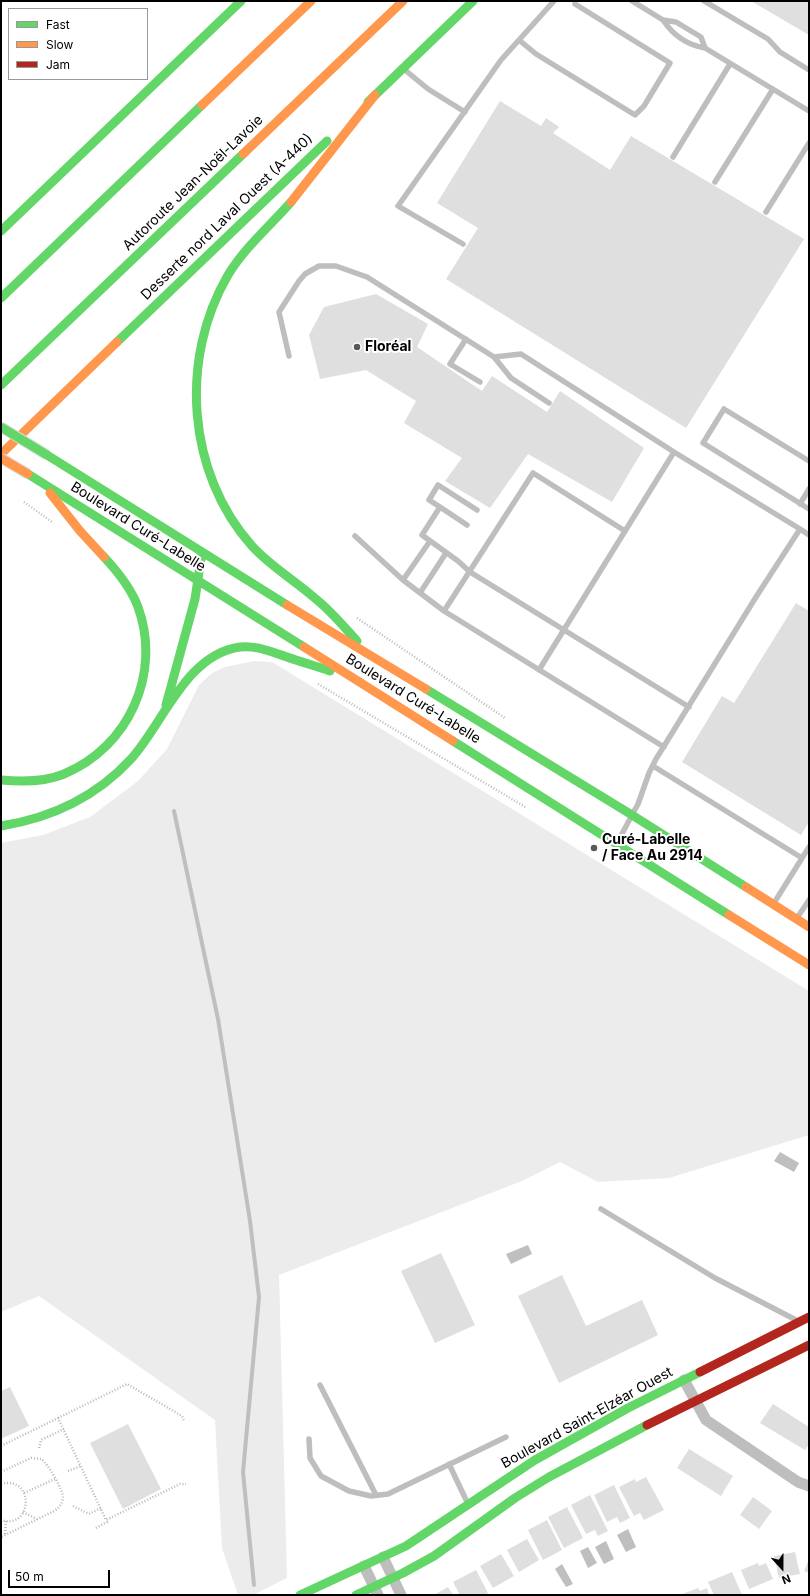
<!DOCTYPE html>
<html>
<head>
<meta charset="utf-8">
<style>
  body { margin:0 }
  #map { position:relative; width:810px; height:1596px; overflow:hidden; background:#fff; font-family:Inter,sans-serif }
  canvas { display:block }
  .frame { position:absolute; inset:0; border:2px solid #000; pointer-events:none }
  .legend { position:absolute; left:8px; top:8px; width:140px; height:72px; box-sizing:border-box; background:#fff; border:1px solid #999; margin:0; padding:5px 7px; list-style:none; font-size:12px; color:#000 }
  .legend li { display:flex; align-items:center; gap:8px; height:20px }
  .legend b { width:20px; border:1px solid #999 }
  .north { position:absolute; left:762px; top:1548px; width:40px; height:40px; -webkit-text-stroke:3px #fff; paint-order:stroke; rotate:159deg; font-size:11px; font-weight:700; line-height:16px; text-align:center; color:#000 }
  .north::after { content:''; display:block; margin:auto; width:14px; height:18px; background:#000; clip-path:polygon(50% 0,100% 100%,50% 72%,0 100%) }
  .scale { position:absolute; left:8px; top:1570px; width:102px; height:18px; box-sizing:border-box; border:2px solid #000; border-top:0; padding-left:5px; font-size:12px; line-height:14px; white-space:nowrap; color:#000; -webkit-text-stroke:3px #fff; paint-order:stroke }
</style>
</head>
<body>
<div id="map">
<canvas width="810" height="1596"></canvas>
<div class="frame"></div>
<ul class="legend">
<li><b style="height:5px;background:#63d668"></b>Fast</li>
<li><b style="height:5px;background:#ff974d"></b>Slow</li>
<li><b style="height:5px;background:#b3261e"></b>Jam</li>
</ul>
<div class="north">N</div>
<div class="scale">50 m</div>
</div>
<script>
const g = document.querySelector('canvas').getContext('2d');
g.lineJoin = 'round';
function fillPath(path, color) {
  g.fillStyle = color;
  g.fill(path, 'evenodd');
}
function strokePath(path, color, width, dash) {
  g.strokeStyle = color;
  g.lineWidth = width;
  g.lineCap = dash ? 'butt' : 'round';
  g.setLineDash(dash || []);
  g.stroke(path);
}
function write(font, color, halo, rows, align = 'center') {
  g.font = font + ' Inter,sans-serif';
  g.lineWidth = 4;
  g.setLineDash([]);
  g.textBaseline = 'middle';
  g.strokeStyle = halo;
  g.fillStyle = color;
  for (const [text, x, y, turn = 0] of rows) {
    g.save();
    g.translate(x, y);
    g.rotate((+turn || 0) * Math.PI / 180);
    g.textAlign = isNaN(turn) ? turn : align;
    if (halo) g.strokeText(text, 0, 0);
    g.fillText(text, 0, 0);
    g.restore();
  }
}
fillPath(new Path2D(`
  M254,661L272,662L809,991V1135L669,1178L598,1182L560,1162L522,1181L279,1275L287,1578L253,1595H238L222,1548L215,1420L39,1296L1,1312V843L43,835L90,817L138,781L167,749L199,685L212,673L225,667Z`), '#ececec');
fillPath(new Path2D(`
  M780,1152L799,1163L794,1172L774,1161Z
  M528,1245L532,1254L511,1264L506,1254Z
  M628,1529L636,1547L626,1552L617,1535Z
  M606,1541L614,1559L604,1564L595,1547Z
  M588,1547L597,1563L588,1568L580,1551Z
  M562,1564L573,1584L566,1587L555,1569Z`), '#bfbfbf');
strokePath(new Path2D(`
  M174,811L218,1019L250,1221L259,1297L243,1472L254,1585`), '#bfbfbf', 4);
fillPath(new Path2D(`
  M751,1H809V35Z
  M500,101L541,126L546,118L559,127L553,133L610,170L631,136L804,239L686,428L446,279L478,228L437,203Z
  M376,294L428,324L417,347L482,391L492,376L547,412L560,391L644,448L612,502L528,454L490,508L445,481L462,458L404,423L416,401L366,370L320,379L309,335L324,307Z
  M796,603L809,611V822L801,835L682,762L722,696L734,703Z
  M441,1253L475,1325L435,1343L401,1271Z
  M562,1275L586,1326L642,1300L658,1335L559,1383L518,1296Z
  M10,1387L29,1426L1,1439V1391Z
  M773,1404L809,1427V1444L805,1450L760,1423Z
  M128,1424L161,1489L123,1509L90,1443Z
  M689,1449L733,1476L721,1496L677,1468Z
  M646,1477L664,1510L644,1520L640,1513L634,1516L619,1487L635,1479L636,1482Z
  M614,1485L630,1518L620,1523L617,1517L607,1522L594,1495Z
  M590,1495L608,1531L598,1536L595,1530L586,1534L571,1505Z
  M753,1497L772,1511L759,1529L740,1515Z
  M567,1507L583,1538L564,1548L548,1517Z
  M547,1520L562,1550L543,1560L528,1530Z
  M527,1539L539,1560L519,1572L507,1550Z
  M795,1552L800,1574L779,1578L774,1556Z
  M501,1554L514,1576L493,1588L480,1566Z
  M809,1559V1573L804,1571Z
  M758,1563L759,1566L766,1563L773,1579L749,1589L741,1570Z
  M476,1570L488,1593L483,1595H460L453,1582Z
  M732,1572L742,1595H714L708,1582Z
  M448,1587L453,1595H434Z
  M698,1588L700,1591L707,1588L709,1595H680Z`), '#dfdfdf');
strokePath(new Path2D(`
  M24,502L52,522
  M357,618L505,718
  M318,684L527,808
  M58,1418L127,1384L182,1416L184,1421
  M1,1446L58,1418L106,1520L180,1484H186
  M39,1448L41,1440L64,1429
  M68,1471L81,1466
  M1,1472L31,1458L41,1459C48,1464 63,1489 63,1498C62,1504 59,1508 54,1511L1,1537
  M1,1484C35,1475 33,1530 1,1520
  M24,1493L55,1479
  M73,1506L89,1514L101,1508
  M23,1512L37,1519
  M96,1528L107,1522L106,1520
  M5,1534L6,1521`), '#b9b9b9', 2.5, [1, 2]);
strokePath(new Path2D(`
  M632,1L663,20L676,22L701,37L705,48
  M704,1L768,39L780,52L809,70
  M663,20C673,35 687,45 705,48L809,111
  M519,40L536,54L635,115L644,106L670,63L575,4
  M405,70L428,89L465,112
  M673,157L730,64
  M715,182L773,89
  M766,212L809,143
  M463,244L398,206L501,60L554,1
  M466,339L450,364L480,382
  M289,356L279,312L299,281L305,274L319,266H336L367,277L494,357L521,354L674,452
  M494,357L511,378L549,403
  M809,461L724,409L703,443L809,509
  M800,504L809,489
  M440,507L429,500L438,485L477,510
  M467,525L440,507L422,535L458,561L470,572L689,707
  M625,531L533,473L444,611L664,747
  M355,536L403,580
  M430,541L403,580L444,611
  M420,593L446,553
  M539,670L674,452L800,529
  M653,766L802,858
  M617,843L638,804L649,773L656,759L756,597L800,529L809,535
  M774,903L809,847
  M797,918L809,900
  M601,1209L715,1278L798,1321
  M320,1385L376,1495
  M309,1439L310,1458L321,1476L349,1491L371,1496L388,1494L506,1437
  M449,1464L468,1504`), '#bebebe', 5.5);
strokePath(new Path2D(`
  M684,1380L706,1420L798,1482L809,1486
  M383,1557L401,1595
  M364,1566L378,1595`), '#bebebe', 11);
strokePath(new Path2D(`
  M368,102L473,1
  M291,202C270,226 245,247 228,275C179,359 187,473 252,546C271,567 296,581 317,600C332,612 344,627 357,641
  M1,231L241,1
  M1,298L202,105
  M117,342L327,141
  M1,385L243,154
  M47,455L287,605
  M28,474L304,647
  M426,689L632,815L746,887
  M166,705L195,599L202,552
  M453,741L729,915
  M1,780C22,782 45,782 64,774C129,747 162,673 138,607C131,588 118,572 104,557
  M1,826C51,818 96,797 131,759C163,724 186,654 240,647C256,645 271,652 287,657C301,662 316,666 330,671
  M300,1595L406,1546L535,1460L628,1408L700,1372
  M356,1595L403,1573L434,1556L515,1498L549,1477L647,1425`), '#63d668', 9);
strokePath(new Path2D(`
  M202,105L311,1
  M243,154L403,1
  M291,202L375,95
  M1,454L117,342
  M50,493L80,531L104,557
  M287,605L426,689
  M304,647L453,741
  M746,887L809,927
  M729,915L809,965`), '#ff974d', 9);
strokePath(new Path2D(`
  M700,1372L809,1317
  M647,1425L809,1345`), '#b3261e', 9);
const fastBridge = new Path2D(`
  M1,427L47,455`);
const slowBridge = new Path2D(`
  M1,458L28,474`);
strokePath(fastBridge, '#dbdbdb', 11, []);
strokePath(slowBridge, '#dbdbdb', 11, []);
strokePath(fastBridge, '#63d668', 9);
strokePath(slowBridge, '#ff974d', 9);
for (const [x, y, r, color] of [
  [357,347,4,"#595959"],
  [594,848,4,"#595959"]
]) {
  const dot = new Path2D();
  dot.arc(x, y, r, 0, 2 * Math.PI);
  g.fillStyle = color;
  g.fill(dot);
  strokePath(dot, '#fff', 1.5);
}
write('14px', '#000', '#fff', [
  ["Autoroute Jean-Noël-Lavoie",193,183,-44],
  ["Desserte nord Laval Ouest (A-440)",227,217,-44],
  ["Boulevard Curé-Labelle",138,527,32],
  ["Boulevard Curé-Labelle",413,699,32],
  ["Boulevard Saint-Elzéar Ouest",587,1418,-29]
]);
write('bold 14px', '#000', '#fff', [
  ["Floréal",365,347],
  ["Curé-Labelle",602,840],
  ["/ Face Au 2914",602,856]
], 'left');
</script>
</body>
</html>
